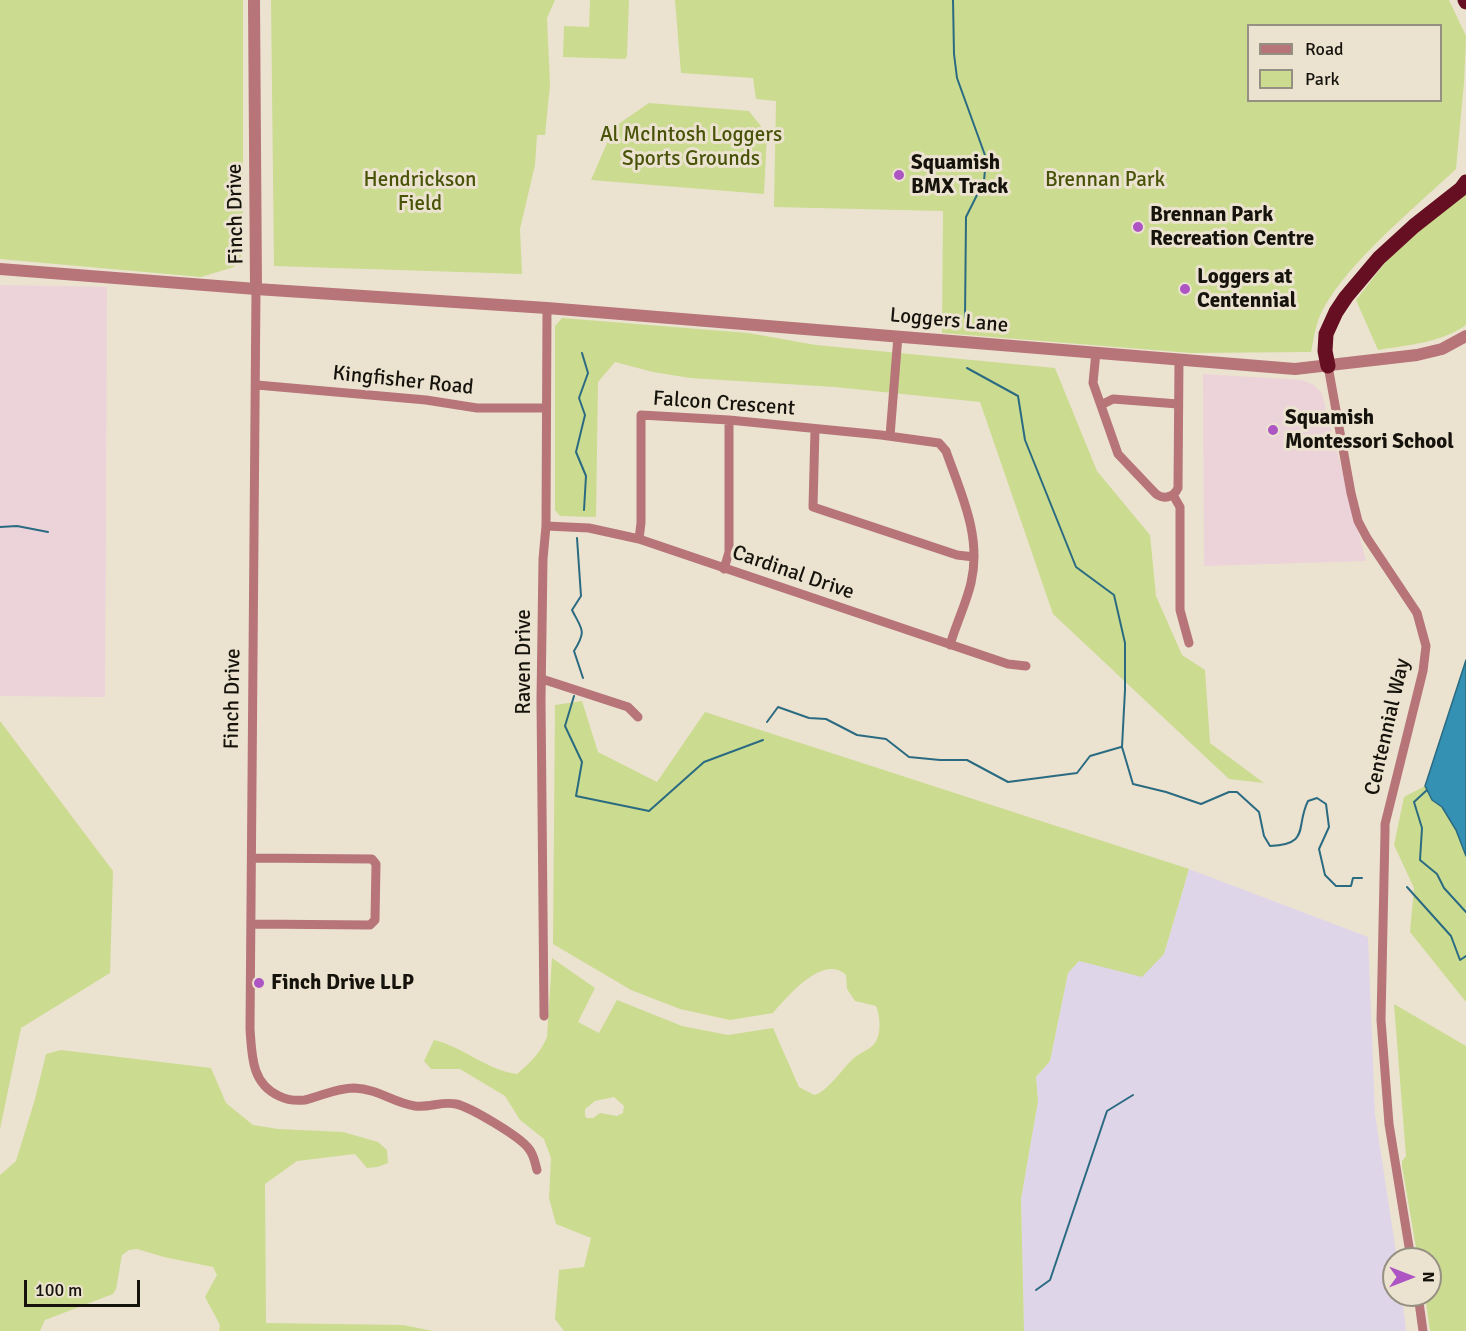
<!DOCTYPE html>
<html>
<head>
<meta charset="utf-8">
<style>
  body { margin:0 }
  #map { position:relative; width:1466px; height:1331px; overflow:hidden; background:#ebe3d0; font-family:Signika,sans-serif }
  canvas { display:block }
  .legend { position:absolute; left:1247px; top:24px; width:195px; height:78px; box-sizing:border-box; background:#ebe3d0; border:2px solid #969082; margin:0; padding:8px 10px; list-style:none; font-size:18px; color:#16130c }
  .legend li { display:flex; align-items:center; gap:12px; height:30px }
  .legend b { width:30px; border:2px solid #969082 }
  .north { position:absolute; left:1382px; top:1247px; width:60px; height:60px; box-sizing:border-box; background:#ebe3d0; border:2px solid #969082; border-radius:50%; rotate:90deg; font-size:16px; font-weight:700; line-height:24px; text-align:center; color:#16130c }
  .north::after { content:''; display:block; margin:auto; width:21px; height:27px; background:#ad55c2; clip-path:polygon(50% 0,100% 100%,50% 72%,0 100%) }
  .scale { position:absolute; left:24px; top:1280px; width:116px; height:27px; box-sizing:border-box; border:3px solid #16130c; border-top:0; padding-left:8px; font-size:18px; line-height:21px; white-space:nowrap; color:#16130c; -webkit-text-stroke:4px #ebe3d0; paint-order:stroke }
</style>
</head>
<body>
<div id="map">
<canvas width="1466" height="1331"></canvas>
<ul class="legend">
<li><b style="height:8px;background:#b7757a"></b>Road</li>
<li><b style="height:16px;background:#cbdb90"></b>Park</li>
</ul>
<div class="north">N</div>
<div class="scale">100 m</div>
</div>
<script>
const g = document.querySelector('canvas').getContext('2d');
g.lineJoin = 'round';
function fillPath(path, color) {
  g.fillStyle = color;
  g.fill(path, 'evenodd');
}
function strokePath(path, color, width, dash) {
  g.strokeStyle = color;
  g.lineWidth = width;
  g.lineCap = dash ? 'butt' : 'round';
  g.setLineDash(dash || []);
  g.stroke(path);
}
function write(font, color, halo, rows, align = 'center') {
  g.font = font + ' Signika,sans-serif';
  g.lineWidth = 6;
  g.setLineDash([]);
  g.textBaseline = 'middle';
  g.strokeStyle = halo;
  g.fillStyle = color;
  for (const [text, x, y, turn = 0] of rows) {
    g.save();
    g.translate(x, y);
    g.rotate((+turn || 0) * Math.PI / 180);
    g.textAlign = isNaN(turn) ? turn : align;
    if (halo) g.strokeText(text, 0, 0);
    g.fillText(text, 0, 0);
    g.restore();
  }
}
fillPath(new Path2D(`
  M0,285L107,287L105,697L0,696Z
  M1203,374L1302,380L1314,385L1322,394L1366,561L1204,566Z`), '#ecd2d9');
fillPath(new Path2D(`
  M1189,869L1368,937L1375,1114L1397,1259H1394V1295H1402L1406,1331H1024L1021,1199L1038,1101L1036,1077L1050,1061L1068,973L1079,961L1164,954Z`), '#dfd5e9');
fillPath(new Path2D(`
  M0,0H243V218L241,259L234,267L201,277L0,259Z
  M271,0H555L547,18L550,85L545,135H537L535,165L520,229L522,274L274,266Z
  M590,0H629L627,56L625,59L563,57L564,26L589,27Z
  M675,0H1449L1466,36L1464,83L1456,169C1417,206 1332,275 1317,324C1314,333 1313,343 1311,352L1191,353L942,333L943,211L774,207L776,101L756,99L753,78L681,73ZM1248,26H1440V100H1248Z
  M649,103L749,111L767,134L764,194L591,180L614,127Z
  M1466,190V325C1441,343 1407,345 1378,350L1356,300L1388,259Z
  M562,318L748,333L816,345L1055,368L1097,471L1150,535L1156,596L1182,655L1205,670L1210,743L1264,783L1229,779L1053,614L980,402L835,387L690,378L653,372L615,362L598,382L596,517L560,516L555,510V326Z
  M582,701L598,752L657,782L705,712L1189,869L1164,954L1142,977L1079,961L1068,973L1050,1061L1036,1077L1038,1101L1021,1199L1024,1331H564L555,1319L559,1270L584,1267L591,1238L556,1224L549,1198L551,1158L544,1139L520,1120L505,1096L460,1069H431L424,1061L434,1040C464,1047 486,1070 517,1074C530,1063 541,1052 547,1037L552,958L595,988L578,1022L599,1033L617,1000L682,1026L728,1035L773,1028L799,1087L814,1095C828,1092 843,1067 855,1057C863,1051 873,1049 877,1039C881,1030 880,1016 876,1006L855,1001L847,989L846,975C823,953 786,998 773,1013L730,1020L680,1009L631,990L553,944L555,705ZM614,1097L624,1106L623,1113L617,1116L600,1113L593,1118H587L585,1116V1109L595,1101Z
  M0,721L113,871L110,973L21,1028L0,1129Z
  M1425,786L1432,799L1442,807L1456,830L1466,856V1002L1410,932L1414,888L1394,845L1404,797Z
  M1394,1004L1466,1046V1331H1430L1425,1295H1430V1259H1418L1402,1166V1161L1406,1156Z
  M61,1050L211,1068L226,1103L253,1125L278,1129L343,1132L378,1142L387,1150L388,1163L377,1167L367,1168L355,1154L297,1161L265,1184L266,1323L403,1325L433,1331H219L220,1325L205,1297L217,1275L213,1267L164,1257L137,1249L129,1250L122,1255L116,1289L113,1294L45,1320L40,1331H0V1175L16,1161L35,1099L46,1054Z`), '#cbdb90');
const water = new Path2D(`
  M1466,660V856L1456,830L1442,807L1432,800L1425,786Z`);
fillPath(water, '#3491b4');
strokePath(water, '#2b6b82', 1.5);
strokePath(new Path2D(`
  M953,0L954,54L957,78L986,158L984,181L966,217L965,318
  M582,353L588,373L579,398L585,415L576,452L586,476L584,510
  M967,368L1018,396L1025,440L1076,567L1114,595L1125,643V690L1122,747L1133,784L1166,792L1201,804L1229,792H1237L1259,812L1264,836L1270,846C1311,844 1295,827 1308,801L1317,798L1326,804L1329,827L1319,849L1325,875L1336,886H1351L1353,878H1362
  M0,527L17,526L48,532
  M577,538L581,596L572,610C582,630 587,630 574,651L583,678
  M574,696L565,726L582,762L576,796L649,811L704,762L763,740
  M767,722L778,707L809,718L826,719L857,735L886,739L909,757L940,760H967L1008,782L1077,773L1090,756L1121,747
  M1427,790L1414,802L1422,828L1420,860L1437,874L1444,888L1466,912
  M1407,887L1451,936L1460,960L1466,956
  M1036,1290L1050,1280L1107,1111L1133,1095`), '#2b6b82', 2);
strokePath(new Path2D(`
  M256,289L250,1029C252,1055 251,1083 279,1096C287,1100 296,1101 305,1100C322,1096 336,1088 354,1088C379,1089 393,1103 415,1106C429,1108 442,1101 456,1104C470,1107 521,1137 529,1149C534,1155 535,1163 537,1170
  M1096,352L1093,383L1118,454L1156,494C1164,500 1174,497 1178,488L1179,359
  M1328,366L1351,493L1358,521L1367,538L1417,613L1426,646L1423,671L1385,824V832L1381,1020L1389,1124L1411,1259
  M257,385L426,400L477,408H546
  M1101,405L1113,399L1178,404
  M815,429L813,507L957,555L974,557
  M890,436L898,336
  M1173,495L1180,507V610L1189,643
  M546,526L589,528L639,539L1008,664L1026,666
  M639,539L641,523V415L729,420L881,435L939,443L946,451C961,494 982,536 971,583C966,604 956,624 950,645
  M724,569L729,552V420
  M542,679L628,707L638,717
  M252,924L370,925L375,920L376,864L372,859L252,858
  M544,1016L541,700L543,559L546,526L547,308
  M1418,1295L1423,1331`), '#b7757a', 9);
strokePath(new Path2D(`
  M254,0L256,289
  M0,269L256,289L547,308L1295,369L1417,355L1442,349L1466,336`), '#b7757a', 12);
strokePath(new Path2D(`
  M1465,0L1466,2
  M1328,366L1325,351L1326,334L1336,312L1346,297L1379,258L1414,226L1461,189L1466,182`), '#660f22', 15);
for (const [x, y, r, color] of [
  [899,175,6,"#ad55c2"],
  [1138,227,6,"#ad55c2"],
  [1185,289,6,"#ad55c2"],
  [1273,430,6,"#ad55c2"],
  [259,983,6,"#ad55c2"]
]) {
  const dot = new Path2D();
  dot.arc(x, y, r, 0, 2 * Math.PI);
  g.fillStyle = color;
  g.fill(dot);
  strokePath(dot, '#ebe3d0', 2);
}
write('21px', '#485308', '#ebe3d0', [
  ["Al McIntosh Loggers",691,135],
  ["Sports Grounds",691,159],
  ["Hendrickson",420,180],
  ["Field",420,204],
  ["Brennan Park",1105,180]
]);
write('bold 21px', '#16130c', '#ebe3d0', [
  ["Squamish",911,163],
  ["BMX Track",911,187],
  ["Brennan Park",1150,215],
  ["Recreation Centre",1150,239],
  ["Loggers at",1197,277],
  ["Centennial",1197,301],
  ["Squamish",1285,418],
  ["Montessori School",1285,442],
  ["Finch Drive LLP",271,983]
], 'left');
write('21px', '#16130c', '#ebe3d0', [
  ["Finch Drive",236,214,-91],
  ["Loggers Lane",949,321,5],
  ["Kingfisher Road",403,381,6],
  ["Falcon Crescent",724,404,4],
  ["Cardinal Drive",793,573,19],
  ["Raven Drive",524,662,-90],
  ["Finch Drive",233,699,-89],
  ["Centennial Way",1388,727,-77]
]);
</script>
</body>
</html>
